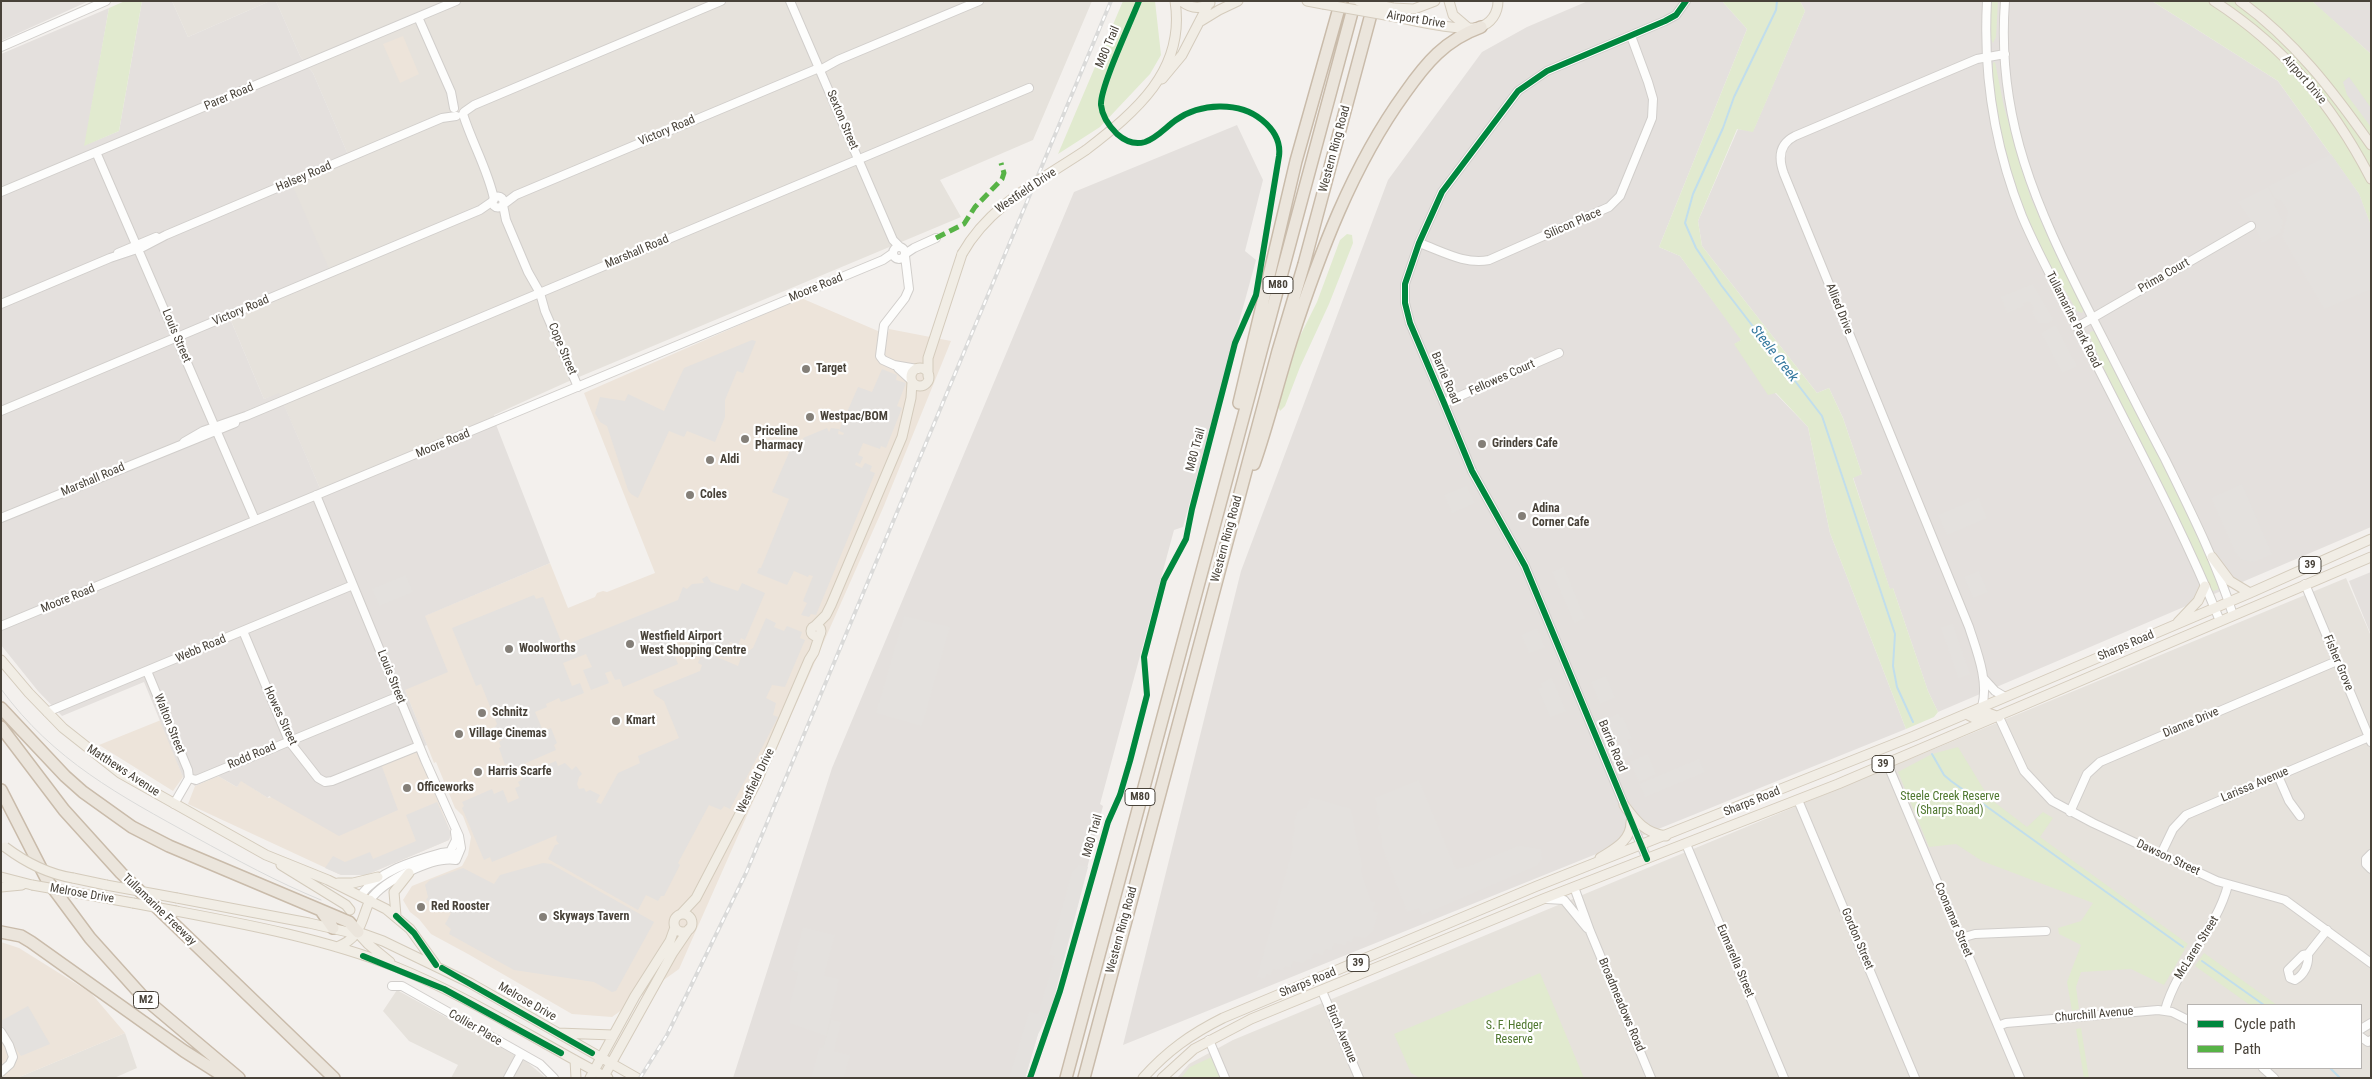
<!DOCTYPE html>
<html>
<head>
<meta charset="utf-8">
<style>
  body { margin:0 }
  #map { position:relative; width:2372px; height:1079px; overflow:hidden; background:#f3f0ed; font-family:"Roboto Condensed",sans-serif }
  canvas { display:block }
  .frame { position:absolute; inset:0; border:2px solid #484239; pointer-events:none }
  .legend { position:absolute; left:2187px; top:1004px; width:175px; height:65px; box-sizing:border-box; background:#fff; border:1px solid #b6b3b0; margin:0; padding:6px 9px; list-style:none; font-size:15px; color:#484239 }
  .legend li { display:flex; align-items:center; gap:10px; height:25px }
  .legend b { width:25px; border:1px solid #b6b3b0 }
</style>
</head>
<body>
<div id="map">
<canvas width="2372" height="1079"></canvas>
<div class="frame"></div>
<ul class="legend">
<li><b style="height:6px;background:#00873e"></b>Cycle path</li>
<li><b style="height:6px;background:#57b346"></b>Path</li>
</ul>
</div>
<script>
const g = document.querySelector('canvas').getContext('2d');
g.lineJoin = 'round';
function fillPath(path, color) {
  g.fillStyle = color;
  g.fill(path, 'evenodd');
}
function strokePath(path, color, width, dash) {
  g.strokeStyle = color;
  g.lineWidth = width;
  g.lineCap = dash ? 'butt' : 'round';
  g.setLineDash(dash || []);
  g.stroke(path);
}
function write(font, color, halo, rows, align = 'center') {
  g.font = font + ' "Roboto Condensed",sans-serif';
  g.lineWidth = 4.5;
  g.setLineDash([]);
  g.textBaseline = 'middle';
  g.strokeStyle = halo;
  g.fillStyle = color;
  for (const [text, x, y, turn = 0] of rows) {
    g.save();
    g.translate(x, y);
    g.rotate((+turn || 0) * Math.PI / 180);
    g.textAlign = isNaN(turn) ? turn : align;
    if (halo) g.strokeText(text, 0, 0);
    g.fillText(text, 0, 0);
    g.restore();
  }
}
fillPath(new Path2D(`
  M172,1H270L188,37Z
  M276,1H1092L1033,140L940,180L961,217L567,382L494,415L495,422L322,493L279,394L264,399L229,316L291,182L349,157L313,73L300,56Z
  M2346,578L2371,636V1078H1177L1189,1064L1233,1040ZM2188,1005H2361V1068H2188Z
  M397,990L527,1062L546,1078H451L458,1065L409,1041L383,1011Z
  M125,1033L137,1068L114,1078H17Z`), '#e6e2dc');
fillPath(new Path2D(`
  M403,36L419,74L400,83L383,44Z
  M801,298L878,331L888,333L889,329L951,341L883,508L679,969L612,1017L572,1014L468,954L431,934L419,919L410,912L403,900L412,886L462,866L468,855L471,837L463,816L455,808L436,762L434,763L405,690L424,616L550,563L568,608L595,597L597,593L603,591L607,592L655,573L584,393Z
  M161,720L183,777L173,791L99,745Z
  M417,750L451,833L449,840L366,875H341L188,804L195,786L218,776L237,787L241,780L268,798L381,764Z
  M1,942L19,948L91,993L125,1033L17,1078H1Z`), '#ede4da');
fillPath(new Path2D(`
  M1,1H89L1,41Z
  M142,1H172L188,37L270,1H276L300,56L313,73L349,157L291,182L331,273L229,316L264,399L279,393L322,493L495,422L550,563L425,616L448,672L405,690L427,745L381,764L398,810L339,836L269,796L268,798L241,781L237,787L218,776L195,786L183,777L144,682L62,716L38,691L1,645V54L109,8L85,145L119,131Z
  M1588,1H1722L1747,29L1659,247L1680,256L1742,340L1735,344L1775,393L1808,427L1830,533L1906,729L1123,1045L1241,571L1388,180L1482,52L1527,27Z
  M1800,1H2152L2278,81L2359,194L2371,226V527L1938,712L1928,691L1893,588L1890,590L1853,477L1862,474L1843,418L1829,388L1817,393L1702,246L1698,221L1738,129L1753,131L1805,11Z
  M2312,1H2371V54L2320,9Z
  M1237,125L1263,180L1245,251L1256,260L1183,527L1174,530L1100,804L1103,806L1051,1009L1038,1034L1025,1078H733L832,768L1074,192Z
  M2371,572V635L2349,581Z`), '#e4e0dd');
fillPath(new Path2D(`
  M125,1H142L119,131L84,146L109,8Z
  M1123,1H1155L1161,55L1150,74L1100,127L1058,154Z
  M1722,1H1800L1805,11L1753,132L1737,129L1698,221L1702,246L1817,393L1829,388L1843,418L1862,474L1853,478L1890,589L1893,588L1928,691L1938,712L1934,717L1906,729L1830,533L1808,427L1776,393L1768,395L1734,344L1741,340L1680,256L1659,247L1747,29Z
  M1990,1H1998L1996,37L1993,43L1990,37Z
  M2152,1H2312L2371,54V226L2359,194L2278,81Z
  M1995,62L2004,107L2030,196L2053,248L2084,309L2082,313L2077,311C2067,293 2056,276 2046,257C2024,215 2009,170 1999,124C1995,104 1990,83 1993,63Z
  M1347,234L1352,235L1353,243L1329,304L1300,367L1285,406L1280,411L1278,406L1296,344L1317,302L1340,240Z
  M2093,331L2096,333L2196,530L2221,588L2211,592L2186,534L2116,395L2090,337V332Z
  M1958,747L1989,798L2027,827L2043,812L2053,818L2040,837L2188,944L2164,985L2131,969L2081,972L2076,987L2079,1009L2072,1011L2067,982L2081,945L2059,934L2058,928L2081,921L2093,903L1982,861L1956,844L1929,847L1898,772L1932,754Z
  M2204,953L2277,1005H2250L2195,966Z
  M1540,973L1584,1078H1420L1411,1073L1394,1034Z
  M2081,1028L2089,1078H2084L2076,1029Z
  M1212,1057L1220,1078H1181L1190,1067Z`), '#e1eacf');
fillPath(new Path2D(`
  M2349,77L2371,108V127L2347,95L2343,82Z
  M2331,154L2359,194L2371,226V289L2324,309L2282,237L2288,212L2282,201L2275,198L2269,186Z
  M2268,187L2276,202L2274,204L2283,221L2280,233L2262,243L2255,228L2238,202Z
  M2033,284L2054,320L2049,323H2038L2031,311L2034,309L2029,301L2023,303L2024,306L2007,313L2001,297Z
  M2056,325L2077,366L2062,373L2041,333Z
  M752,340L756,341L743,373L737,371L725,400V417L715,442L687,431L684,437L669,431L638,498L631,494L628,490L607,426L600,422L595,413L600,397L625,401L628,394L664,411L684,368Z
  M882,369L897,375L896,380L906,383L897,406L902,408L886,448L881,446L880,449L863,443L858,455L863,457L860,464L856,462L855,465L862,468L865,463L872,466L870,471L875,473L816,615L811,614L809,617L801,615L807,603L803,601L813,576L809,575L808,577L794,571L787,585L757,573L759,568H761L789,499L772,492L791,448L796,450L798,446L804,443L803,438L827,428L829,432L831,428L839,429L838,434L843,435L844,433L839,431L842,423L847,425L849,421L844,419L858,387L872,392Z
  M2242,484L2272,554L2254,562L2240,559L2235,552L2211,498Z
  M1467,486L1475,503L1452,513L1444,495Z
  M1979,498L1987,518L1947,535L1938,515Z
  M1564,567L1585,618L1574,623L1552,572Z
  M1979,571L1988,592L1973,598L1964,577Z
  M406,575L413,592L379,606L372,589Z
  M707,576L711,582L738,591L742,583L765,593L745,640L741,638L738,645L730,642L724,658L680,639L679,633L667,638L678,664L623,687L620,679L615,680L611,671L605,673L609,683L591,690L583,670L592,667L586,654L563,663L572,686L580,683L584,693L561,702L559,698L546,704L547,707L535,712L543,731L551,728L557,743L554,745L556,750L512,769L509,763L505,765L499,748L501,747L499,742L502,740L493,730L497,724L481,684L476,686L452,628L534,595L536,599L543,597L563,646L678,600L683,587L687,589L692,584L704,583L702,579Z
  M904,616L950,627L922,726L876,713Z
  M766,618L776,623L774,627L784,631L787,626L802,632L800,638L805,640L785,687L772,685L766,698L776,703L773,715L778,717L730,809L724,806L721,810L709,805L678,863L680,865L664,896H661L658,901L646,895L638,910L548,859L555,845L559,844L556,840L557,835L492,862L490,857L484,860L462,808L464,806L462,802L492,789L494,794L503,790L508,803L519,798L515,788L520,786L518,782L523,779L521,776L556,761L558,766L565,763L572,770L576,766L582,774L579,777L577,784L579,789L584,788L586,792L590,790L600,795L596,802L601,804L618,773L640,763L638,756L679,738L664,701L655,695L653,690L700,671L702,665L698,663L701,656L705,658L708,653L738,666L742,655L753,648Z
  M1953,624L1970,674L1958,678L1941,628Z
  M1537,628L1545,647L1529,653L1521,635Z
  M1606,676L1615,697L1600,704L1591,682Z
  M1552,678L1566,711L1550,717L1538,689L1543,687L1541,683Z
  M1618,714L1620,718L1623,717L1632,738L1627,740L1634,754L1622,759L1617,747L1622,745L1620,742L1616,744L1606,719Z
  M1648,754L1656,774L1639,782L1630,762Z
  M1699,759L1705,772L1645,797L1639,784Z
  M1419,780L1456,869L1467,867L1518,846L1541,849L1542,859L1538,865L1422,915L1418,908L1407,912L1382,847V838L1378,829L1380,820L1376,811L1377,802L1375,798Z
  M1310,797L1351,809L1362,865L1361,870L1371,901L1375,902L1373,911L1378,913L1373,931L1366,938L1354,936L1352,942L1347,941L1345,945L1334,943L1332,950L1325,949L1323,955L1314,953L1311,960L1307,959L1303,963L1293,961L1291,968L1286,966L1283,970L1273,969L1271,975L1266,974L1265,979L1257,977L1293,847L1292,839L1295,828L1294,822L1297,812L1307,807Z
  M437,802L451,833L449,840L366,875H341L325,868L333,856L345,862L370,852L373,859L416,841L406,815Z
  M543,863L551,864L654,922L616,991L612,992L594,982L514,970L449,934L451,929L445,924L451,913L426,900L428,897L425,885L430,880L463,868L494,884L500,875Z
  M1078,865L1088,867L1051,1009L1038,1034L1025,1078H1009L1029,1012L1038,1014L1055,956L1049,954L1072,872Z
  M803,927L835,935L824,976L839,979L826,1036L790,1023V1003L798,972L791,970Z
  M28,1006L50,1044L21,1056L1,1027V1021Z
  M831,1020L841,1022L834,1051L850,1055L844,1078H811L819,1047L823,1048Z`), '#e4e1de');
strokePath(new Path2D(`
  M1777,1L1776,10L1734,97L1723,128L1693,194L1685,223L1696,248L1721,285L1822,416L1895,634L1893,666L1897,687L1913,722
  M1932,754L1944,775L1951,781L2183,947
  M2202,961L2264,1005
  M2330,1068L2340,1078`), '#c1deec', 2);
const minor = new Path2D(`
  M790,1L893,240L900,247
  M1987,1C1983,75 1995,148 2022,216C2040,259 2064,300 2085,342C2131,434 2181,525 2220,621
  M2005,1C1996,120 2037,208 2089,311C2114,360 2139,410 2165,459C2190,510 2216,561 2233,615
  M418,17L451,92L454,108
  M1,47L106,1
  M820,70L838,60L979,1
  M464,112L474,105L721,1
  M463,114C472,143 488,170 494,199
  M96,152L255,520
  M1,192L456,1
  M492.5 202a5.5 5.5 0 1 1 11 0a5.5 5.5 0 1 1-11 0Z
  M504,204L516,195L819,68
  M503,205L506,220L528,272L540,293L545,311L578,387
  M1419,243C1442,251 1465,265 1489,260L1609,207L1620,196L1652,118L1653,99L1648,82L1631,36
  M893 253a6 6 0 1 1 12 0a6 6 0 1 1-12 0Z
  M118,253L156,237
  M905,254L914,248L936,238
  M905,256L909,289L905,298L884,325L880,356L883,360L894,365L917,369
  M1,304L110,258L143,247L166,235L442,118L456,116
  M2077,327L2251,226
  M898,368L911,380
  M1444,403L1559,353
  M1,411L480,210L493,201
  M184,442L203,431L246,416L1029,88
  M316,495L425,760L459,836L461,848L456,860C433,856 383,881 370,900
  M1,518L235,423
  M2305,584L2371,742
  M1,626L883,260L893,253
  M243,631L289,741L318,778L325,782L332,781L419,746
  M147,671L188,770L189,778
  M1984,679L1995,691L2005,697
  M1982,707C1989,681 1977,652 1969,627L1784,174C1778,158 1779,144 1795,136L1977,59L2005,54
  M47,712L353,585
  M1999,717L2024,771L2052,801L2093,823L2217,881L2285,900L2371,963
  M1887,763L2020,1078
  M2278,776L2289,801L2300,816
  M189,778L196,780L399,696
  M1798,800L1915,1078
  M174,804L189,778
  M1626,809L1525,566L1472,471L1444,403L1410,323L1405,303V284L1419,243L1442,192L1518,91L1547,71L1665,21L1676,15L1686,1
  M2070,812L2087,774L2100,762L2337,661
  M1631,821L1647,859
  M1686,844L1784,1078
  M2161,854L2173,829L2186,815L2369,737
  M2371,854L2366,859V864L2371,869
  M448,856L456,840L455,832
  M1574,887L1590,931L1651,1078
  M360,896C379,871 412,861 441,853L449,852L458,855
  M1547,899L1564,900L1587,928
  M1961,938L1975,934L2046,931
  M2308,954C2309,965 2304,975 2295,980L2290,978L2288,970L2303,955L2308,954L2327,930
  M392,986H402L540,1064L554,1078
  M1322,991L1359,1078
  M2165,1010C2178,964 2216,931 2228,885
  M1998,1026L2006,1023L2158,1010L2172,1012L2188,1020
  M2361,1029L2371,1023
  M1,1032L9,1045L13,1057L10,1064L1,1072
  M2361,1037L2368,1042L2371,1040
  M1209,1040L1225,1078
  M2263,1068L2274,1078
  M508,1078L521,1054`);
const major = new Path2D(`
  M1181,1C1190,8 1200,10 1210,3
  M1307,1L1323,4
  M1449,1L1453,15L1467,27
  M2214,1C2285,47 2332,104 2371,179
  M2240,1C2294,40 2333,91 2371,145
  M1393,8L1414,9L1435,1
  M1391,16C1412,20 1459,32 1479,27C1491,24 1498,13 1498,1
  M1201,21L1219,10L1238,1
  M1162,79L1182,55L1208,5
  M1086,150C1135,112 1186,71 1175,1
  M911 377a9 9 0 1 1 18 0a9 9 0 1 1-18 0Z
  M928,376V358L962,254
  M2212,557L2230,581L2250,593
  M2178,622L2198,601L2205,586
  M815,626L826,615L831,605L902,437L911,398L912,382
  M811 631a5 5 0 1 1 10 0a5 5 0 1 1-10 0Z
  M1,660L29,693L63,728L120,773L266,855L328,880L386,909L410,929L436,965
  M1966,714L1974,718L1988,713L1999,717
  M1624,805C1636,821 1645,833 1666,836
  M1600,858C1614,849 1631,841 1631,822
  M281,865L346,905L350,910
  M1,877L32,885
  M73,878L106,885
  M338,883H353L378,877
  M1,887L22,885
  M72,892L133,903
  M177,898L309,923L348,932H358L383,941L470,983L637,1078
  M176,911C250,925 325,939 396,967C470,997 537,1041 608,1078
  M681,914L696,898L756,783L809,660L814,652L820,634
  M674 923a9 9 0 1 1 18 0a9 9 0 1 1-18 0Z
  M396,916L394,892L409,873
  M357,932L368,944L390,962
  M337,947C362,937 360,922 370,900
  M558,1033L613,1035
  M575,1060L576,1078
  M590,1078L635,996L670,941L675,927
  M603,1078L672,954L689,929
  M1143,1078C1167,1051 1191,1034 1223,1018L1537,886L1914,736L2250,593L2371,539
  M1162,1078L1194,1049L1251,1019L1543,899L1838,784L2371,557`);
const highway = new Path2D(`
  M1239,403L1296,161L1341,1
  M1254,464C1268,424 1278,382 1291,341C1319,255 1352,166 1405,93C1426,63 1445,40 1481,27
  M1,708L65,776L83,792L132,827L169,846L349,922L358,932
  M1,727L64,810L121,873L334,1078
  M1,790L47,880L90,938L144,998L239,1078
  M322,912L333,928
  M1,932L21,936L31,942L184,1051L217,1072L233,1078
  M1066,1078L1355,1
  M1084,1078L1278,351L1304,264L1374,3`);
strokePath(minor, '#d1cecb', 10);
strokePath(major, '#d4cbbc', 11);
strokePath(highway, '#c9bbaa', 14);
strokePath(minor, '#fdfdfc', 8);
strokePath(major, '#f1ede5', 9);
strokePath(highway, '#ebe5dc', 11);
strokePath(new Path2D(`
  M1,689C54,761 119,795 195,837C237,860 277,882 321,900`), '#dadad9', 1);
const rail = new Path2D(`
  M640,1078L667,1035L746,873L1111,1`);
strokePath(rail, '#dadad9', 4);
strokePath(rail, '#fff', 2, [5.5]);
const majorBridge = new Path2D(`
  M1359,1L1393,8
  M1323,4L1391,16
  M962,254C990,204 1040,181 1086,150
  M5,847C25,862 48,874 73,878
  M32,885L72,892
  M106,885L177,898
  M133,903L176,911`);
strokePath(majorBridge, '#d4cbbc', 11, []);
strokePath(majorBridge, '#f1ede5', 9);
strokePath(new Path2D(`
  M936,238L964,224L975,207L1002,179L1004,173L1001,163`), '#57b346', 5, [10, 5]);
strokePath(new Path2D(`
  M1647,859L1525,566L1472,471L1444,403L1410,323L1405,303V284L1419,243L1442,192L1518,91L1547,71L1665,21L1676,15L1686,1
  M396,916L414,933L436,965
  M363,956L444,989L561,1053
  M442,968L592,1053
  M1030,1078L1060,991L1108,822L1120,795L1130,761L1147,695L1144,657L1164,580L1186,539L1192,509L1235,343L1256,295L1279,156C1281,141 1273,129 1262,120C1239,101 1200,103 1176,120C1166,127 1157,138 1145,142C1135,145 1125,141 1117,134C1109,126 1102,116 1101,105C1100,87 1131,22 1139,1`), '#00873e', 6);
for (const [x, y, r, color] of [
  [806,369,5,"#847f78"],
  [810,417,5,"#847f78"],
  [745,439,5,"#847f78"],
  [1482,444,5,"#847f78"],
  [710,460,5,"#847f78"],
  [690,495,5,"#847f78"],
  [1522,516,5,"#847f78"],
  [630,644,5,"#847f78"],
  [509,649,5,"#847f78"],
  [482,713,5,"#847f78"],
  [616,721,5,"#847f78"],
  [459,734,5,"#847f78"],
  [478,772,5,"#847f78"],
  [407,788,5,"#847f78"],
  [421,907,5,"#847f78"],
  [543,917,5,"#847f78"]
]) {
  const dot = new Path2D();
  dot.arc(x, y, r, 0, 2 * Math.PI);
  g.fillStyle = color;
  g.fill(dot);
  strokePath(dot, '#fff', 2);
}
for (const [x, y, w] of [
  [1278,285,30],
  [2310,565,22],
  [1883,764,22],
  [1140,797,30],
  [1358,963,22],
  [146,1000,25]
]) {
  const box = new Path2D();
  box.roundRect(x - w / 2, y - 8.5, w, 17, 4);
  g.fillStyle = '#fff';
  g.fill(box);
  strokePath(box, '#484239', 1);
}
write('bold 11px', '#484239', null, [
  ["M80",1278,285],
  ["39",2310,565],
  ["39",1883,764],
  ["M80",1140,797],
  ["39",1358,963],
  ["M2",146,1000]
]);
write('12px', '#484239', '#fff', [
  ["Airport Drive",1416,20,9],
  ["M80 Trail",1108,47,-67],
  ["Airport Drive",2304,80,49],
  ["Parer Road",229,97,-23],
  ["Sexton Street",842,120,67],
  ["Victory Road",667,131,-23],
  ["Western Ring Road",1335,149,-75],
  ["Halsey Road",304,177,-23],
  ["Westfield Drive",1026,191,-34],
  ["Silicon Place",1573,224,-24],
  ["Marshall Road",637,252,-23],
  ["Prima Court",2164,276,-30],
  ["Moore Road",816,288,-22],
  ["Allied Drive",1839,309,68],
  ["Victory Road",241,311,-23],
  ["Tullamarine Park Road",2073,320,63],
  ["Louis Street",176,336,67],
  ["Cope Street",562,349,67],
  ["Barrie Road",1445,378,67],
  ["Fellowes Court",1502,378,-24],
  ["Moore Road",443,444,-22],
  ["M80 Trail",1196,450,-75],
  ["Marshall Road",93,480,-23],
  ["Western Ring Road",1227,539,-75],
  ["Moore Road",68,599,-22],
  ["Sharps Road",2126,646,-23],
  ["Webb Road",201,649,-23],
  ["Fisher Grove",2338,663,67],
  ["Louis Street",391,677,68],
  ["Howes Street",280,716,65],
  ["Dianne Drive",2191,723,-23],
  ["Walton Street",169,724,68],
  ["Barrie Road",1612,746,67],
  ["Rodd Road",252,756,-23],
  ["Matthews Avenue",123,771,33],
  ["Westfield Drive",756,781,-64],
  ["Larissa Avenue",2255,785,-23],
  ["Sharps Road",1752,802,-22],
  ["M80 Trail",1093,836,-74],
  ["Dawson Street",2168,858,25],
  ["Melrose Drive",82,894,10],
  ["Tullamarine Freeway",159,910,44],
  ["Coonamar Street",1953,920,67],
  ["Western Ring Road",1122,930,-75],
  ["Gordon Street",1857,939,67],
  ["McLaren Street",2197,948,-58],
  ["Eumarella Street",1735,961,67],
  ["Sharps Road",1308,983,-22],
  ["Melrose Drive",527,1002,30],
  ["Broadmeadows Road",1621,1005,67],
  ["Churchill Avenue",2094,1015,-5],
  ["Collier Place",475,1028,30],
  ["Birch Avenue",1341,1034,67]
]);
write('bold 12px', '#484239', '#fff', [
  ["Target",816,369],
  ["Westpac/BOM",820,417],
  ["Priceline",755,432],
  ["Pharmacy",755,446],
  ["Grinders Cafe",1492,444],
  ["Aldi",720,460],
  ["Coles",700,495],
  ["Adina",1532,509],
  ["Corner Cafe",1532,523],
  ["Westfield Airport",640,637],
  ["West Shopping Centre",640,651],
  ["Woolworths",519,649],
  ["Schnitz",492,713],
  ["Kmart",626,721],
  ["Village Cinemas",469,734],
  ["Harris Scarfe",488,772],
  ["Officeworks",417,788],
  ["Red Rooster",431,907],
  ["Skyways Tavern",553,917]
], 'left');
write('12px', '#4f772f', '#fff', [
  ["Steele Creek Reserve",1950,797],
  ["(Sharps Road)",1950,811],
  ["S. F. Hedger",1514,1026],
  ["Reserve",1514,1040]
]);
write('italic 14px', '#34789e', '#fff', [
  ["Steele Creek",1774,354,52]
]);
</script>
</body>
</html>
